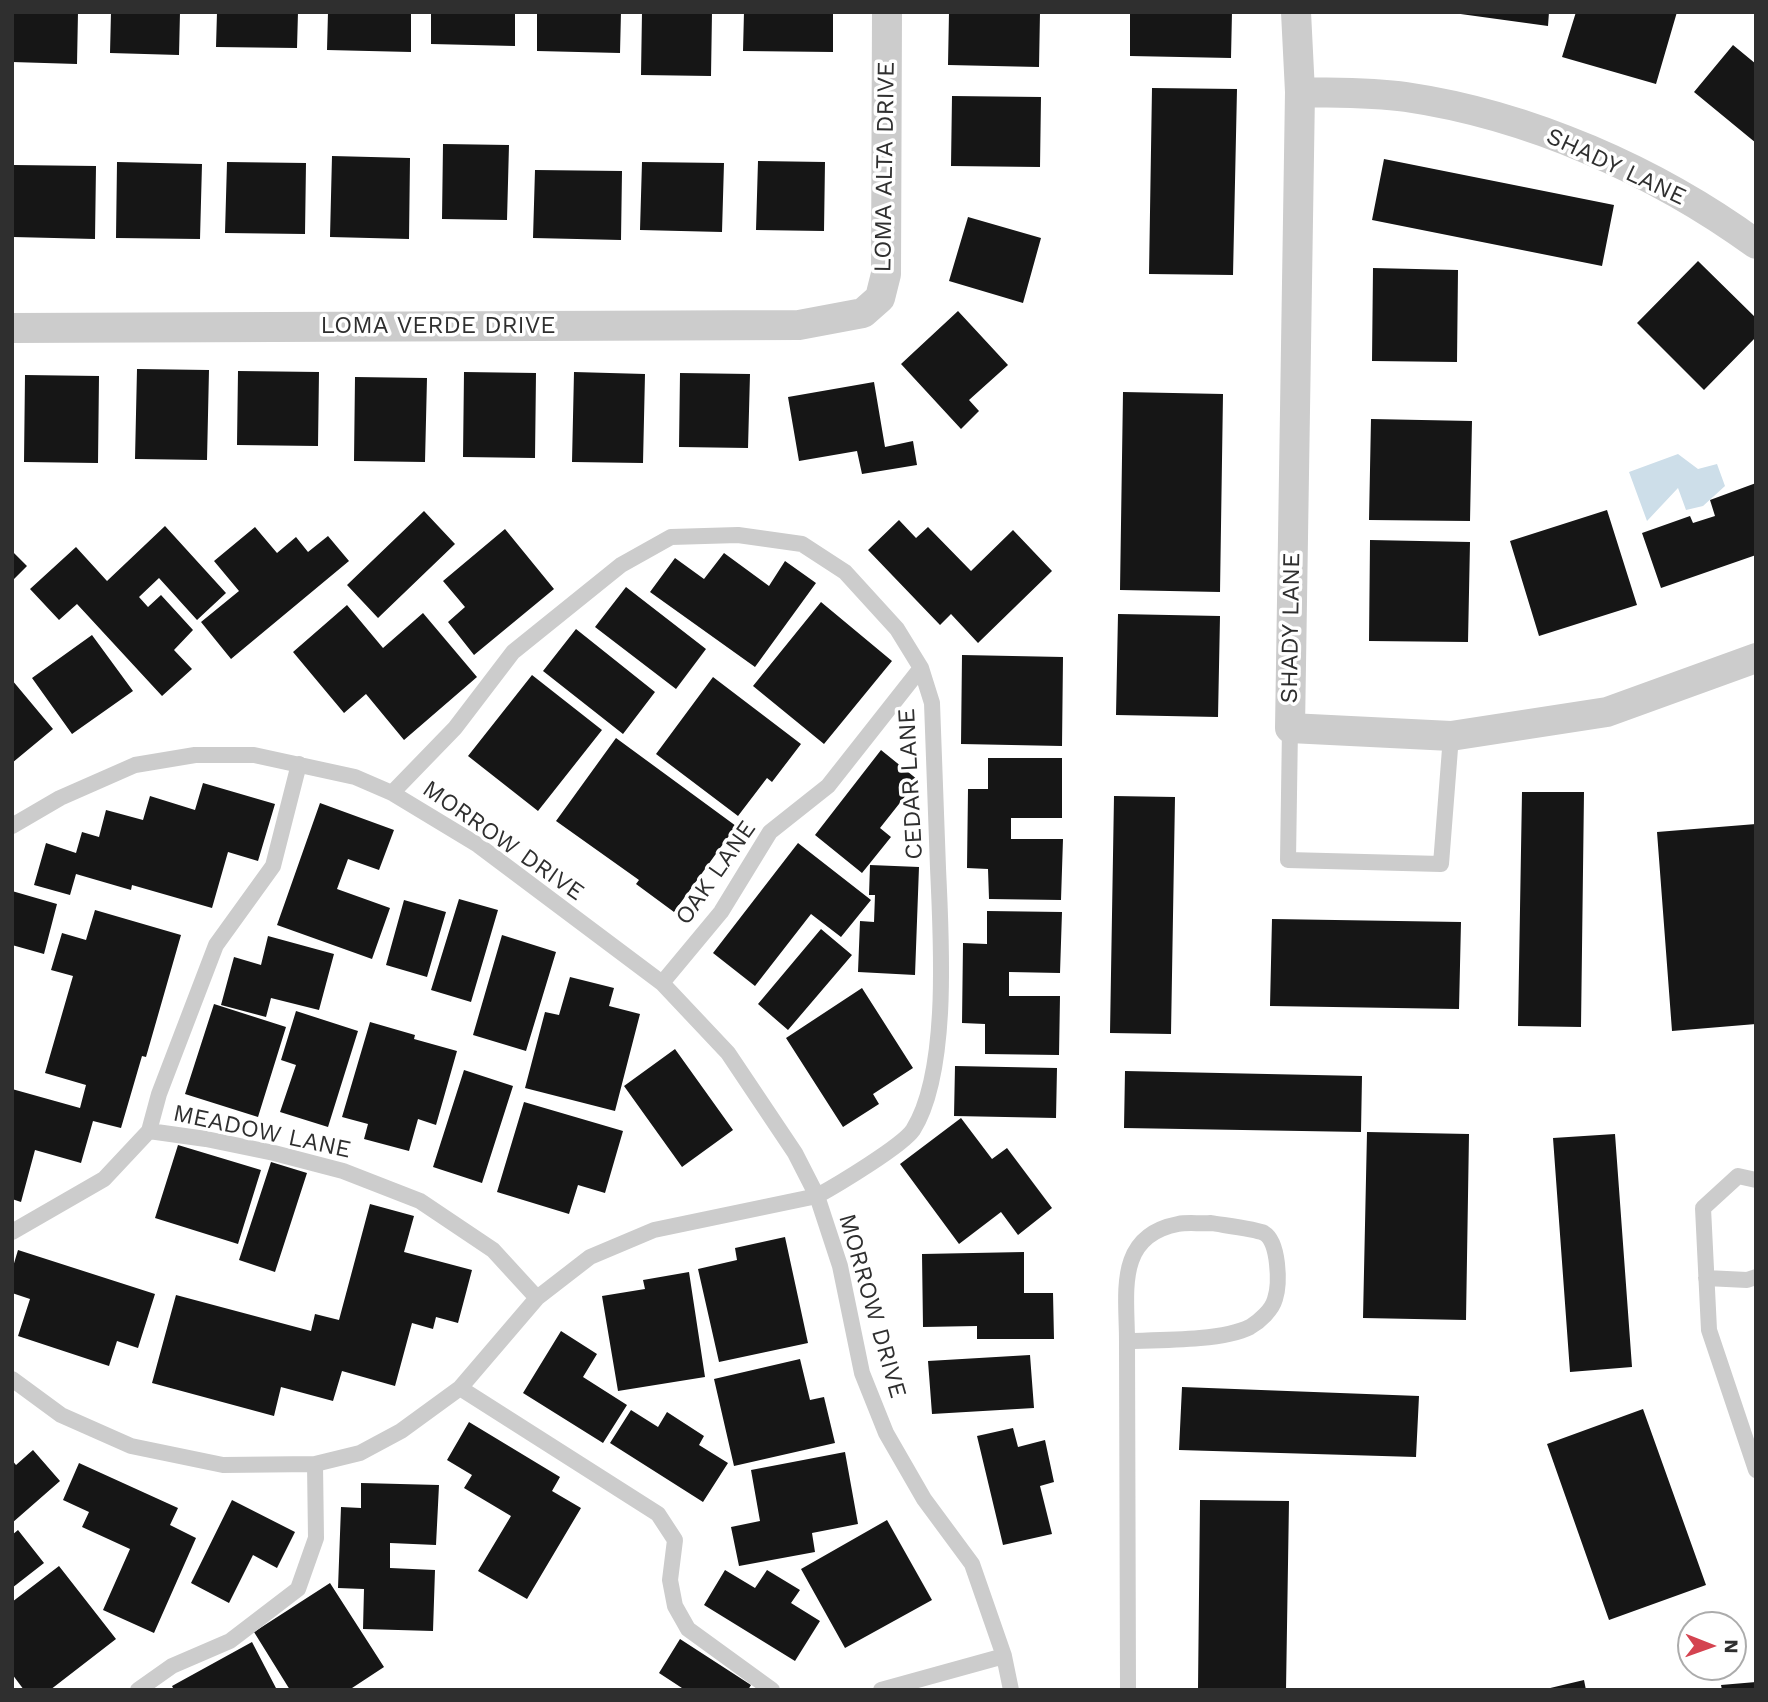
<!DOCTYPE html>
<html>
<head>
<meta charset="utf-8">
<style>
  body { margin:0 }
  #map { position:relative; width:1768px; height:1702px; overflow:hidden; background:#fff; font-family:"Work Sans",sans-serif }
  canvas { display:block }
  .frame { position:absolute; inset:0; border:14px solid #2f2f2f; pointer-events:none }
  .north { position:absolute; left:1677px; top:1611px; width:70px; height:70px; box-sizing:border-box; background:#fff; border:2px solid #acacac; border-radius:50%; rotate:91deg; font-size:19px; font-weight:700; line-height:28px; text-align:center; color:#2f2f2f }
  .north::after { content:''; display:block; margin:auto; width:24px; height:32px; background:#d44350; clip-path:polygon(50% 0,100% 100%,50% 72%,0 100%) }
</style>
</head>
<body>
<div id="map">
<canvas width="1768" height="1702"></canvas>
<div class="frame"></div>
<div class="north">N</div>
</div>
<script>
const g = document.querySelector('canvas').getContext('2d');
g.lineJoin = 'round';
function fillPath(path, color) {
  g.fillStyle = color;
  g.fill(path, 'evenodd');
}
function strokePath(path, color, width, dash) {
  g.strokeStyle = color;
  g.lineWidth = width;
  g.lineCap = dash ? 'butt' : 'round';
  g.setLineDash(dash || []);
  g.stroke(path);
}
function write(font, color, halo, rows, align = 'center') {
  g.font = font + ' "Work Sans",sans-serif';
  g.lineWidth = 7;
  g.setLineDash([]);
  g.textBaseline = 'middle';
  g.strokeStyle = halo;
  g.fillStyle = color;
  for (const [text, x, y, turn = 0] of rows) {
    g.save();
    g.translate(x, y);
    g.rotate((+turn || 0) * Math.PI / 180);
    g.textAlign = isNaN(turn) ? turn : align;
    if (halo) g.strokeText(text, 0, 0);
    g.fillText(text, 0, 0);
    g.restore();
  }
}
fillPath(new Path2D(`
  M1678,454L1698,469L1717,464L1725,486L1703,506L1686,510L1678,488L1647,521L1629,472Z`), '#cddee9');
fillPath(new Path2D(`
  M12,12H78L77,64L12,62Z
  M111,12H180L179,55L110,53Z
  M217,12H298L297,48L216,47Z
  M328,12H411V52L327,50Z
  M431,12H515V46L431,44Z
  M537,12H621L620,53L537,51Z
  M642,12H712L711,76L641,75Z
  M744,12H833V52L743,51Z
  M949,12H1040L1039,67L948,65Z
  M1130,12H1232L1231,58L1130,56Z
  M1446,12H1549L1548,26Z
  M1576,12H1677L1656,84L1562,57Z
  M1733,45L1756,64V143L1694,92Z
  M1152,88L1237,89L1233,275L1149,274Z
  M952,96L1041,97L1040,167L951,166Z
  M443,144L509,145L507,220L442,219Z
  M332,156L410,158L409,239L330,237Z
  M1384,159L1614,205L1602,266L1372,220Z
  M758,161L825,162L824,231L756,230Z
  M117,162L202,164L200,239L116,238Z
  M227,162L306,163L305,234L225,233Z
  M642,162L724,163L722,232L640,230Z
  M14,165L96,166L95,239L13,237Z
  M535,170L622,171L621,240L533,238Z
  M968,217L1041,238L1023,303L949,281Z
  M1698,261L1756,318V337L1704,390L1637,323Z
  M1373,268L1458,270L1457,362L1372,361Z
  M958,311L1008,365L969,400L979,411L961,429L901,364Z
  M137,369L209,370L207,460L135,459Z
  M238,371L319,372L318,446L237,445Z
  M464,372L536,373L535,458L463,457Z
  M574,372L645,374L643,463L572,462Z
  M680,373L750,374L748,448L679,447Z
  M25,375L99,376L98,463L24,462Z
  M355,377L427,378L425,462L354,461Z
  M874,382L885,447L913,441L917,465L862,474L857,451L799,461L788,397Z
  M1123,392L1223,394L1220,592L1120,590Z
  M1371,419L1472,421L1470,521L1369,520Z
  M1756,483V555L1661,588L1642,533L1690,516L1693,523L1715,516L1710,500Z
  M1607,510L1637,605L1539,636L1510,541Z
  M424,511L455,544L378,618L347,585Z
  M899,520L916,538L928,527L971,571L1013,530L1052,571L978,643L951,614L940,625L868,550Z
  M165,526L226,593L197,620L159,578L139,597L148,607L161,595L193,630L174,650L192,669L162,696L77,604L59,620L30,589L76,547L107,581Z
  M255,527L277,553L296,537L308,552L328,536L349,561L231,659L201,622L239,591L214,561Z
  M505,529L554,589L474,655L448,622L465,607L443,581Z
  M1370,540L1470,542L1468,642L1369,641Z
  M12,551L27,566L12,581Z
  M724,553L769,586L785,561L816,583L755,667L650,592L675,558L704,579Z
  M626,587L706,649L676,689L595,627Z
  M821,602L892,661L824,744L753,686Z
  M347,605L383,648L423,613L477,677L404,740L366,694L344,713L293,652Z
  M1118,614L1220,616L1218,717L1116,715Z
  M576,629L655,692L623,734L543,671Z
  M92,635L133,691L72,734L32,678Z
  M962,655L1063,657L1062,746L961,744Z
  M532,675L602,730L538,811L468,756Z
  M713,677L801,744L772,782L767,778L738,816L656,754Z
  M12,680L53,729L12,763Z
  M616,738L736,826L674,912L636,884L639,880L556,821Z
  M881,750L918,780L880,828L891,837L862,873L815,835Z
  M988,758H1062V818H1011V839H1063L1061,900L989,899L988,869L967,868L968,789H988Z
  M203,783L275,804L258,861L228,852L212,908L132,885L131,890L76,874L70,895L34,885L46,843L76,853L82,832L99,837L106,810L143,820L150,796L195,810Z
  M1522,792H1584L1581,1027L1518,1026Z
  M1114,796L1175,797L1171,1034L1110,1033Z
  M320,803L394,830L379,870L348,859L337,889L390,908L372,959L277,925Z
  M1756,824V1024L1672,1031L1657,832Z
  M798,843L871,900L841,937L811,914L755,986L713,953Z
  M870,865L919,867L915,975L858,972L860,921L874,922L875,895H869Z
  M12,891L57,904L44,954L12,945Z
  M459,899L498,910L471,1002L431,990Z
  M404,900L446,912L427,977L386,965Z
  M95,910L181,935L146,1057L142,1056L121,1128L93,1121L81,1163L35,1150L21,1202L12,1199V1089L80,1108L86,1085L45,1073L73,976L51,970L62,933L86,940Z
  M987,911L1062,912L1060,973L1009,972V996H1060L1059,1055L985,1054V1024L962,1023L963,943L987,944Z
  M1272,919L1461,922L1459,1009L1270,1006Z
  M821,929L852,955L788,1030L758,1004Z
  M502,935L556,952L526,1051L473,1035Z
  M268,936L334,954L319,1010L271,998L266,1017L221,1005L234,957L261,965Z
  M570,977L614,988L609,1006L640,1014L615,1111L525,1088L545,1012L559,1015Z
  M862,988L913,1068L873,1094L879,1104L843,1127L786,1038Z
  M214,1004L286,1027L258,1117L185,1094Z
  M296,1011L358,1031L328,1127L280,1112L296,1065L281,1060Z
  M370,1022L415,1035L414,1039L457,1051L436,1125L418,1119L409,1151L364,1139L368,1124L342,1117Z
  M675,1049L733,1130L682,1167L624,1086Z
  M955,1066L1057,1068L1056,1118L954,1116Z
  M464,1070L513,1086L482,1183L433,1167Z
  M1125,1071L1362,1076L1361,1132L1124,1128Z
  M524,1102L623,1131L605,1193L578,1185L569,1214L497,1192Z
  M961,1118L992,1159L1007,1148L1052,1208L1018,1235L1001,1212L959,1244L900,1164Z
  M1367,1132L1469,1134L1466,1320L1363,1318Z
  M1615,1134L1632,1367L1570,1372L1553,1138Z
  M178,1145L261,1170L238,1244L155,1218Z
  M271,1162L307,1173L275,1272L239,1260Z
  M370,1204L414,1216L404,1252L472,1270L458,1323L436,1317L433,1329L412,1323L395,1386L342,1371L333,1401L281,1387L274,1416L152,1383L176,1295L311,1331L315,1314L339,1320Z
  M785,1237L808,1343L719,1362L698,1269L737,1260L735,1248Z
  M18,1250L155,1294L138,1348L117,1341L109,1366L18,1336L30,1299L12,1293V1270Z
  M1024,1252V1293H1053L1054,1339H977V1326L923,1327L922,1254Z
  M689,1272L705,1377L618,1391L602,1296L645,1289L643,1280Z
  M561,1331L597,1354L583,1377L627,1405L603,1443L523,1393Z
  M1030,1355L1034,1408L932,1414L928,1361Z
  M800,1359L810,1400L824,1397L835,1443L734,1466L714,1379Z
  M1182,1387L1419,1396L1416,1457L1179,1450Z
  M1643,1409L1706,1585L1609,1620L1547,1444Z
  M631,1410L658,1427L667,1412L704,1436L699,1445L728,1463L703,1502L610,1443Z
  M469,1422L560,1477L552,1491L581,1508L527,1599L478,1571L511,1516L464,1488L472,1475L447,1460Z
  M1013,1428L1018,1447L1045,1440L1054,1482L1040,1486L1052,1534L1003,1545L977,1436Z
  M33,1450L60,1481L12,1523V1460L16,1465Z
  M845,1452L858,1524L812,1533L815,1552L739,1566L731,1527L760,1521L751,1470Z
  M79,1463L178,1508L170,1525L196,1538L154,1633L103,1610L130,1549L82,1527L89,1512L63,1500Z
  M361,1483L439,1485L436,1545L390,1543V1568L435,1570L433,1631L363,1629L364,1589L338,1588L341,1507L361,1508Z
  M232,1500L295,1532L277,1568L253,1555L229,1603L191,1583Z
  M1200,1500L1289,1501L1286,1690L1198,1689Z
  M887,1520L932,1600L845,1648L801,1569Z
  M18,1530L44,1563L12,1588V1535Z
  M59,1566L116,1639L50,1690H24L12,1674V1602Z
  M725,1570L755,1588L767,1570L800,1590L791,1603L820,1621L795,1661L704,1605Z
  M330,1583L384,1667L349,1690H290L254,1632Z
  M680,1639L751,1685L748,1690H685L659,1673Z
  M252,1642L277,1690H174L172,1686Z
  M1584,1680L1586,1690H1546V1689Z
  M1756,1682V1690H1722L1721,1685Z`), '#161616');
strokePath(new Path2D(`
  M1290,728L1288,860L1441,864L1451,736
  M12,826L60,798L135,765L195,755H254L355,777L392,793L478,845L662,983L728,1053L795,1153L817,1196L840,1266L862,1373L886,1433L924,1499L972,1564L1004,1656L1011,1690
  M662,983L721,912L770,832L828,786L921,668
  M149,1131L206,1139L274,1153L343,1171L420,1201L493,1250L537,1298
  M1756,1180L1738,1176L1703,1208L1709,1330L1756,1470
  M1211,1223C1222,1225 1256,1229 1264,1233C1279,1242 1280,1284 1275,1299C1272,1310 1260,1321 1250,1327C1222,1341 1160,1340 1127,1341C1127,1293 1115,1236 1178,1224C1188,1222 1200,1224 1211,1223Z
  M12,1232L104,1179L149,1131L159,1094L216,945L273,866L299,764
  M1706,1278L1747,1280L1756,1277
  M1127,1341L1128,1690
  M12,1379L61,1415L131,1446L223,1465L315,1464L360,1453L401,1431L460,1388L537,1298L590,1257L654,1230L817,1196C837,1185 902,1146 913,1130C950,1071 941,937 938,868C936,813 934,758 932,703L921,668L897,629L845,572L802,544L738,535L671,537L621,565L513,652L455,728L392,793
  M460,1388L658,1514L675,1540L670,1580L675,1606L688,1629L772,1690
  M138,1690L172,1666L230,1641L298,1589L316,1538L315,1464
  M881,1690L1004,1656`), '#ccc', 16);
strokePath(new Path2D(`
  M1296,12L1300,92L1290,728L1451,736L1607,712L1756,658
  M1300,92C1335,93 1371,92 1406,97C1529,115 1656,171 1756,244
  M12,328L799,325L863,313L880,298L886,274L887,12`), '#ccc', 30);
write('24px', '#2f2f2f', '#fff', [
  ["LOMA ALTA DRIVE",885,167,-89],
  ["SHADY LANE",1616,167,25],
  ["LOMA VERDE DRIVE",438,326],
  ["SHADY LANE",1291,628,-89],
  ["CEDAR LANE",911,784,-93],
  ["MORROW DRIVE",503,841,35],
  ["OAK LANE",716,873,-55],
  ["MEADOW LANE",262,1132,12],
  ["MORROW DRIVE",872,1306,74]
]);
</script>
</body>
</html>
